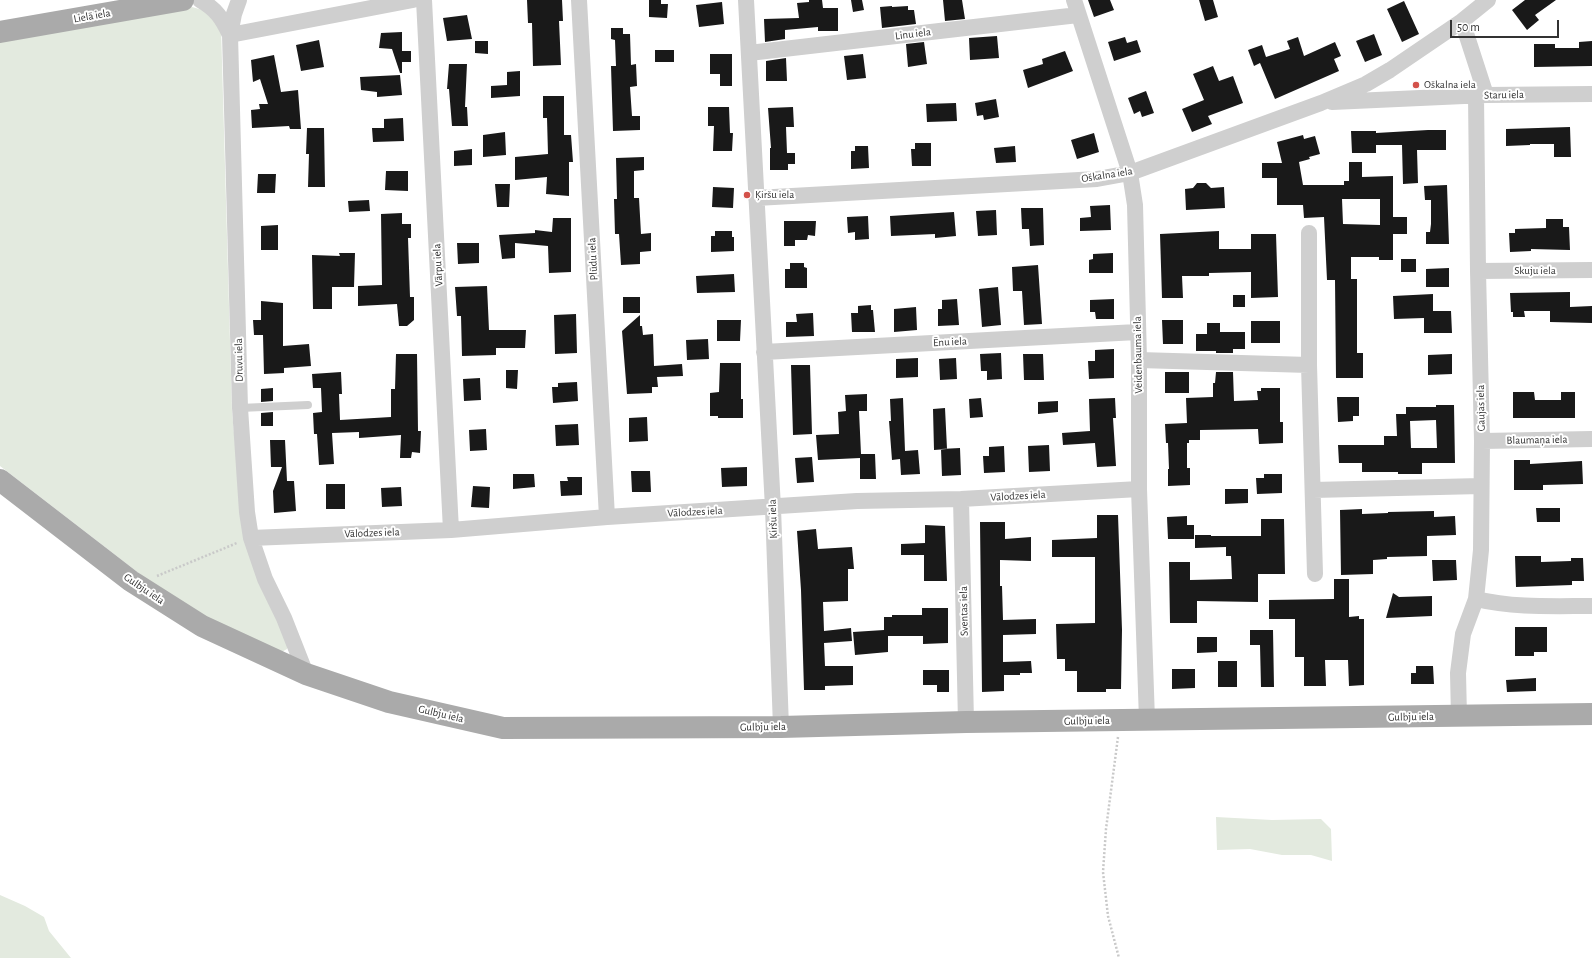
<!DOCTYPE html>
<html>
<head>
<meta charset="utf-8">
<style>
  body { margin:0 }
  #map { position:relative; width:1592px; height:958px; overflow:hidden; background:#fff; font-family:"Alegreya Sans",sans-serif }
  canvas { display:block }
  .scale { position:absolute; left:1450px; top:20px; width:109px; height:18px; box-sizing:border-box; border:2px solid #323232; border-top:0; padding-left:5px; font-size:12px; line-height:14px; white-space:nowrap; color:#323232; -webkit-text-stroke:3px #fff; paint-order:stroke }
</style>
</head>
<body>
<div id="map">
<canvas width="1592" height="958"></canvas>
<div class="scale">50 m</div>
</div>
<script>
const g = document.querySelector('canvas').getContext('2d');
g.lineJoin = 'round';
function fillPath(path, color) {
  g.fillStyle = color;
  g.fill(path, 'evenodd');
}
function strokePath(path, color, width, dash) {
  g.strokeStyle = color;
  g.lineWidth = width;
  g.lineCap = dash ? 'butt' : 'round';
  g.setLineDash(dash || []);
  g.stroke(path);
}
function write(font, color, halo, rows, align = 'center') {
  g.font = font + ' "Alegreya Sans",sans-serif';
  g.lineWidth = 4;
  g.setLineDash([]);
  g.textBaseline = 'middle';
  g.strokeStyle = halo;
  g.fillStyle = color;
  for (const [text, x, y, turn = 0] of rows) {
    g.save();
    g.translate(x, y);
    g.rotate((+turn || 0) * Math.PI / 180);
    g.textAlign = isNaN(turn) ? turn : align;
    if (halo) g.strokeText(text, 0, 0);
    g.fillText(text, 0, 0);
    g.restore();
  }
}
fillPath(new Path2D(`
  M192,7L210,12L221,27L232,411L242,524L288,640L287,649L280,653L184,606L149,581L0,466V42Z
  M1216,817L1272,820L1321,819L1331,829L1332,861L1311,855H1282L1250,849L1217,850Z
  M0,895L25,906L44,917L49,931L71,958H0Z`), '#e3eadf');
fillPath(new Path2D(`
  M527,0H562L563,21H559L561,65L533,66L532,23H528Z
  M649,0H661V4H668L667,18L649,17Z
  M809,0H822L823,8H838V31H818V27L785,30V39L765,42L764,19L799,18L797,3L809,2Z
  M851,0H862L864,10L853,12Z
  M943,0H962L965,19L945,21Z
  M1088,0H1110L1114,10L1094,17Z
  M1199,0H1213L1218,17L1205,21Z
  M1525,0H1556L1535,15L1539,20L1527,30L1512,10Z
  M1404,1L1419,34L1402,42L1387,9Z
  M722,2L724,24L699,27L696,5Z
  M892,6V7L908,6V10H914L916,24L882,28L880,7Z
  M467,15L472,39L447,41L443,18Z
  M611,28H623V34H630L631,65L636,64L637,86L630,87L632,116H640V130L613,131L611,66H616L615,40L611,39Z
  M402,32V51H411V62H402V73H400L392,49L379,48L381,33Z
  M1374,34L1382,55L1365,62L1356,41Z
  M997,36L999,58L970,60L969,38Z
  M1125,37L1127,43L1137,40L1141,52L1114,61L1108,42Z
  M1298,37L1304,56L1335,42L1341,56L1334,59L1339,71L1275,99L1260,63L1254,66L1248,50L1262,45L1266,57L1290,49L1287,41Z
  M319,40L324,67L301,71L296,45Z
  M475,41H488V54L475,53Z
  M1592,41V66L1534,67V44H1555V48H1579V42Z
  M924,42L927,64L908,67L906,44Z
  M655,50H674V62H655Z
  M1065,51L1073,71L1028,88L1023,70L1043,64L1042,59Z
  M710,54H732V86H720V74H710Z
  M863,54L866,78L847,80L844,56Z
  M274,55L281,92L298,90L301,129H290L289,126L252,128L251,110L260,109L259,104H268L260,79L253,82L251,60Z
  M786,58L787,81H766V61Z
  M449,64H467L465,107H467L468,126H452L449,89H447Z
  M1213,66L1219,81L1233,76L1243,103L1208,116L1212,124L1192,132L1182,109L1204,100L1193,74Z
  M520,71V96L491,98V86L507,85V72Z
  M400,75L402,95L377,97V92L361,90L360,77Z
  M1146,91L1154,113L1142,117L1140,111L1134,114L1128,98Z
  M543,96H564V135H571L573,162H569V196L546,194L547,177L515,180V157L548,154L547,118H543Z
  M996,99L999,117L984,120L983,115L977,116L975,103Z
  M956,103L957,121L927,122L926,104Z
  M708,107H729L730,133H733L732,151H713L714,126H708Z
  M793,107L794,127H786L787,153H795V164H788V170H770V148H771L768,108Z
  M403,118L404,141L373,142L372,128H384V119Z
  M1570,127L1571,157H1554V144H1530V145L1506,146V129Z
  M307,128H324L325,187H308L309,154H306Z
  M1428,130H1446V150H1417L1418,183L1403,184L1402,145H1376V153H1352L1351,131H1376V133Z
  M505,132L506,155L483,157V135Z
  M1094,133L1099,152L1077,159L1071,140Z
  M1303,135L1304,139L1315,136L1320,154L1309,157L1310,159L1299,162L1303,185H1344V181H1349V162H1362V177L1393,176V217H1407V234H1393V260H1379V257H1351V279H1357V353H1363V378H1336L1335,280H1327L1324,217L1304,218L1303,205H1277V178H1262V163H1282L1277,142ZM1342,199H1380V225L1343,224Z
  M915,143H931V166H912L911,149H915Z
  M855,146H868L869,168L851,169V151H855Z
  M1015,146L1016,162L996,163L994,148Z
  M472,149V165L454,166V151Z
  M644,157V170L634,171V198H639L641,234L651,233V251L640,252V264L621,265L619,234H615L614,199H617L616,158Z
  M386,171H408V191L385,190Z
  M258,174H276L275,193H257Z
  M1197,183H1206L1211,188L1224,187L1225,208L1186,210L1185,189L1193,188Z
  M495,184H510L509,207H497Z
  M1447,185L1449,244H1426V232H1430L1431,224V200H1425L1424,186Z
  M713,187L734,188L733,208L712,207Z
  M369,200L370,211L349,212L348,201Z
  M1110,205L1111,230L1080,231V218L1091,217L1090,206Z
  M1021,208H1043L1044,245L1030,246L1029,229H1022Z
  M996,210L997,235L978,236L976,211Z
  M954,212L956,236L935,238V234L891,236L890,216Z
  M402,213V224H411V238H408L410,297H414V320L407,326H399L397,304L358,306V286L382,285L381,214Z
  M868,216L869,239L855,240V232L848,233L847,217Z
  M553,218H571V272L549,273L548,246L515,243V258L502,259L499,235L535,233V230L552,232Z
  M1546,219H1563V227H1569L1570,250L1531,249V251L1510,252L1509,233H1515V229L1546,228Z
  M784,221H816L815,236L808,235L807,240H795V246H784Z
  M278,225V250H261V226Z
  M715,231H732V237H734V251L711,252V236H715Z
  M1219,231V249H1251V234H1276L1278,297L1251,298V272L1209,273V276H1182L1183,298H1162L1160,234Z
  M457,243H479V263L458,264Z
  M339,253H355L354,287H332V309H313L312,255L340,256Z
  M1113,253V273H1089V260L1093,259V254Z
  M1401,259H1416V272H1401Z
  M790,263H804V267L807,268V288H785V269H790Z
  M1038,265L1042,324L1024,325L1022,291H1013L1012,267Z
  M1449,268V287H1426V269Z
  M734,274L735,292L697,293L696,276Z
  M487,286L489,330H526L525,348H496V355L462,356L461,316H457L455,287Z
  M998,287L1001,325L982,327L979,289Z
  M1570,292V307L1592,306V323L1550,322V311H1524L1525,317H1513V312H1511L1510,293Z
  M1433,294V311H1451L1452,333H1424V318L1394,319L1393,296Z
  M1233,295H1245V307H1233Z
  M623,297H640V313H623Z
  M957,299L959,325L938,326V309H942V300Z
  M1114,299V319H1096L1095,312H1090V300Z
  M261,301L283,303V346L309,344L311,366L284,368V373L264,374L263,335H254L253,320H261Z
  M871,305V310H873L875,332H852L851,313H858V306Z
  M916,307L917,330L894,332V309Z
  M813,313L814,336L786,337V322H797L796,314Z
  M576,314L577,353L555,354L554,315Z
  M640,315V326H642L643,335L653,334L654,366L682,364L683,376L657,377L658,387H652V393L627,394L622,331Z
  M717,320H741L740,341H717Z
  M1162,320H1183V344H1163Z
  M1251,321H1280V343H1251Z
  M1207,323H1220V332H1245V349H1233V353H1216V351H1196V334H1207Z
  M708,339L709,359L687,360L686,340Z
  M1114,349V378L1089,379L1088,361H1095V350Z
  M1001,353L1002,379L987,380V371H981L980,354Z
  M396,354H417L418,431H421L420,453L412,452L411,458H400L401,435L359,438V432L332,433L334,464L319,465L317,434H314L313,413L322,412L321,388H313L312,374L341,372L342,394H339L340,420L391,417V389H395Z
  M1023,354H1043L1044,380H1024Z
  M1452,354V374L1428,375V355Z
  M918,358V377L896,378V359Z
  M956,358L957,379L940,380L939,359Z
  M720,363H741V399H743V418H718V416H710V393L719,392Z
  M791,365H810L812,434L793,435Z
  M506,370H518L517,389L506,388Z
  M1165,372H1189V393H1165Z
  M1216,372H1233L1234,401L1258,400L1257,391H1261V388H1280V422H1283V443L1259,444L1258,429L1200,430V440H1189V443H1187V468H1190V485L1168,486V469H1169L1168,443H1166L1165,424L1187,423L1186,398L1213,397V383H1215Z
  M480,378L481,400L464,401L463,379Z
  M577,382L578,401L553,403L552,387H558V383Z
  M273,388V401L261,402V389Z
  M1513,392H1534L1535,400H1561V392H1575V418H1513Z
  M867,394V411H859L861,454H875L876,479H860V458L818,460L816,435L839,434L838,412L846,411L845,395Z
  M1337,397H1359V416H1353V421L1338,422Z
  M903,398L905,451L918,450L920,474L901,475L900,459L892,460L889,421H891L890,399Z
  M981,398L983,417L970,418L969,399Z
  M1115,398L1116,418H1113L1116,466L1097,467L1095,443L1063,445L1062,433L1090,431L1089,399Z
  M1058,401V412L1038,414V402Z
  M1436,405H1454L1455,463H1422V474H1398V472H1362V463H1339L1338,445H1384V436H1397L1396,414H1406V407H1436ZM1436,420L1437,448H1411L1410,421Z
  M945,408L947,449L934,450L933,409Z
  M273,412V426H261V413Z
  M647,417L648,441L629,442V418Z
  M578,424L579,445L556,446L555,425Z
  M486,429L487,450L470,451L469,430Z
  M270,440H285L287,481H294L296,511L274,513L273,491L282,467H271Z
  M1049,445L1050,471L1029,472L1028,446Z
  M1004,446L1005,472L984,473L983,456H989V447Z
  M960,448L961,475L942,476L941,449Z
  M812,457L814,482L797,483L795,458Z
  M1514,460H1530V464L1582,461L1583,484L1543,485V490H1514Z
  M747,467V486L722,487L721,468Z
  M631,471H650L651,492H632Z
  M513,474H534L535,487L513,489Z
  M1264,474H1282V493L1257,494L1256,478H1264Z
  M567,477H582V495L561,496L560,481H568Z
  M326,484H345V509H326Z
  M473,486L490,487L489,508L471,507Z
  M401,487L402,506L382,507L381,488Z
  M1225,489H1248V503L1225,504Z
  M1536,508H1560V522H1537Z
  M1362,509V514L1388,513V512L1434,511V517L1455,516L1456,535L1427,536V556L1387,557V559L1373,560V574L1341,575L1340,510Z
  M1097,515H1118L1122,630L1121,689H1106V692H1077V671H1065V659H1057L1056,624L1095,623V557H1052V540L1097,538Z
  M1187,516V525H1194V539H1168L1167,517Z
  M1261,519H1284L1285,574H1258V602L1197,601V623H1170L1169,562H1190V580L1232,579L1231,556H1226V547L1195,548V535H1211V536H1261Z
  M980,522H1005V539L1031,537V561L1000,560V586H1002L1003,620L1036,619V634L1003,635V662L1031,661L1032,673H1020V675H1004V691L982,692Z
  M925,525L945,526L947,581H924V555H901V544L925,543Z
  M816,529L818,549L852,547L854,569H848V601L823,602L824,631L851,628L852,641L824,643L825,666H853V685L825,686V690H804L801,590L797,531Z
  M1515,556H1541V562L1571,561V558H1583L1584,581H1572V585L1516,587Z
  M1432,560H1456L1457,580L1433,581Z
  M1334,579H1349V617L1359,616V619H1364V685L1349,686L1348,660H1325L1326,686H1304V657H1295V619H1269V600L1334,599Z
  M1393,593L1399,597L1432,596V616L1386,618Z
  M922,608H948V643L923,644V636H888V652L855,655L853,632L884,630V617H892V615H922Z
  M1515,627H1547V652H1534V656H1515Z
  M1250,630H1273L1274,687H1261L1260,645H1250Z
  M1197,637H1217V652L1197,653Z
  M1218,661H1237V687H1218Z
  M1416,666H1433L1434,684H1411V673H1416Z
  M1172,669H1195V688L1172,689Z
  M923,670H949V692H937V685H923Z
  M1536,678V691L1507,692L1506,680Z`), '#191919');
strokePath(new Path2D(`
  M157,576L237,543
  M1118,737L1106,829L1103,872L1108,916L1119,958`), '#c9c9c9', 2.5, [2, 2]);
strokePath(new Path2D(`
  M240,408L308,405`), '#cfcfcf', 8);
strokePath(new Path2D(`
  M200,0C216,9 222,18 230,35
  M239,0L234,14L230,35L240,408L247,512L251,538L265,579L284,618L306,674
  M424,0L451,530
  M579,0L607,517
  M746,0L773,508L781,727
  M1074,0L1130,173L1135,205L1139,360V489L1147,720
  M1462,21L1486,95
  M230,35L413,0
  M749,53L1078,15
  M1332,102L1486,95L1592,94
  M756,198L1097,179L1130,173L1321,103L1366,84L1390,70L1462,21L1488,0
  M1309,233V365L1315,574
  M1478,271L1592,270
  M764,352L1137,332
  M1139,360L1309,365
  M1482,441L1592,439
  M1313,490L1481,486
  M961,499L966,722
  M251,538L451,530L607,517L857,501L961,499L1139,489
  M1476,599C1514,608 1553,606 1592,606
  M1459,717L1458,673L1463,634L1476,599L1481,550L1482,441L1478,271L1476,96`), '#cfcfcf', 16);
strokePath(new Path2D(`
  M0,32L183,0
  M0,480L131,581L202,626L306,674L389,702L503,728L781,727L966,722L1592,714`), '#aaa', 22);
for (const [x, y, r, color] of [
  [1416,85,4,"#d3514a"],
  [747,195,4,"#d3514a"]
]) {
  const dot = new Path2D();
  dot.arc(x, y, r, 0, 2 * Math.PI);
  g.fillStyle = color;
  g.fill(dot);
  strokePath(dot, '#fff', 1.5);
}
write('11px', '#323232', '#fff', [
  ["Lielā iela",92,16,-10],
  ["Linu iela",913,34,-7],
  ["Staru iela",1504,95,-1],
  ["Oškalna iela",1107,175,-9],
  ["Plūdu iela",593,259,-93],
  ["Vārpu iela",438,265,-93],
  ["Skuju iela",1535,271],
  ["Ēnu iela",950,342,-3],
  ["Veidenbauma iela",1138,355,-91],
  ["Druvu iela",239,360,-91],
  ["Gaujas iela",1481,408,-91],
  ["Blaumaņa iela",1537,440,-1],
  ["Vālodzes iela",1018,496,-3],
  ["Vālodzes iela",695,512,-3],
  ["Ķiršu iela",773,519,-92],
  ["Vālodzes iela",372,533,-2],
  ["Gulbju iela",144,589,34],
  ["Sventas iela",964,611,-91],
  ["Gulbju iela",441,714,13],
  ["Gulbju iela",1411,717,-1],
  ["Gulbju iela",1087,721,-1],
  ["Gulbju iela",763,727,-1]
]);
write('11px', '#323232', '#fff', [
  ["Oškalna iela",1424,85],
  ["Ķiršu iela",755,195]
], 'left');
</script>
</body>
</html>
